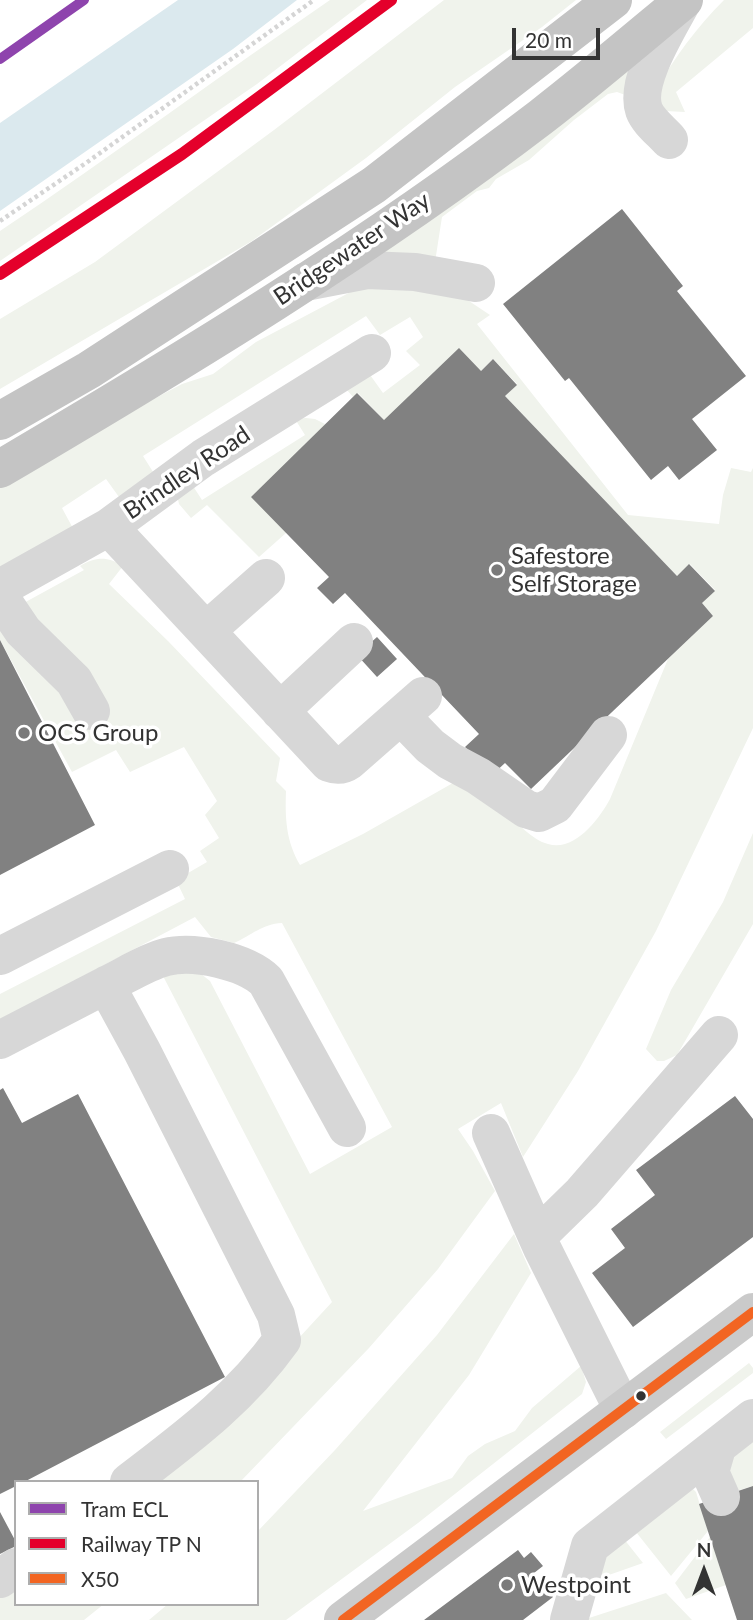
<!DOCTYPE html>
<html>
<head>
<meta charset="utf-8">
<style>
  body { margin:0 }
  #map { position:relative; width:753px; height:1620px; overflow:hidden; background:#fff; font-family:Lato,sans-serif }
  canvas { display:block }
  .legend { position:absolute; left:14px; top:1480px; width:245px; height:126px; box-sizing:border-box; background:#fff; border:2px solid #adadad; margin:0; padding:9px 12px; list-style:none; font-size:21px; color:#333 }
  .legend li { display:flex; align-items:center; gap:14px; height:35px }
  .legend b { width:35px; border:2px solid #adadad }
  .north { position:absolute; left:669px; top:1536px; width:70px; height:70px; -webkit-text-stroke:5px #fff; paint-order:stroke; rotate:0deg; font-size:19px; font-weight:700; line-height:28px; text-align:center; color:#333 }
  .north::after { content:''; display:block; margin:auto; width:24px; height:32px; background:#333; clip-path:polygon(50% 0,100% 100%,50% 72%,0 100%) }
  .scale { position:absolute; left:512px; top:28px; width:88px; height:32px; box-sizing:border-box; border:4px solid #333; border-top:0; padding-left:9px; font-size:21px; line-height:24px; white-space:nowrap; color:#333; -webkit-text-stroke:5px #fff; paint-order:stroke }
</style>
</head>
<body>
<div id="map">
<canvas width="753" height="1620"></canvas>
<ul class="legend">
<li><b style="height:9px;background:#8e44ad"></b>Tram ECL</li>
<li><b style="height:9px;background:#e4002b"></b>Railway TP N</li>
<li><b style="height:9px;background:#f26522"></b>X50</li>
</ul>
<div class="north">N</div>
<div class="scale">20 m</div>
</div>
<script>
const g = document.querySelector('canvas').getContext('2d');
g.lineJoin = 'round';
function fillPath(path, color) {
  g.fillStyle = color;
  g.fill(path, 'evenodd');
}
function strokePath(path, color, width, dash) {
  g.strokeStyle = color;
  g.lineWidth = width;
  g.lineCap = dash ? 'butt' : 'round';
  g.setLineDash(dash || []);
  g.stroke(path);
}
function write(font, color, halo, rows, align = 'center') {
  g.font = font + ' Lato,sans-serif';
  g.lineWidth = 7;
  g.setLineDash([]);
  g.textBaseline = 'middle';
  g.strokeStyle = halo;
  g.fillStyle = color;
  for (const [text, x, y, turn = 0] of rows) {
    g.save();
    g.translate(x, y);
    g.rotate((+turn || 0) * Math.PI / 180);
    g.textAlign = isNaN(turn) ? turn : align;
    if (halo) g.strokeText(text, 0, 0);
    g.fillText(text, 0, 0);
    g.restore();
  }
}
fillPath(new Path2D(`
  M330,0H367L257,84L0,261V231C112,156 219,76 330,0Z
  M444,0H576L542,27L455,87L366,158L252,241L0,389V319L95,262L274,130Z
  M724,0H753V28L676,92L685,112L665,111L655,91C675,57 696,28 724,0Z
  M625,70L630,74L628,96L617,92L608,94L574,120L529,160L496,179L489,188L477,191L442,217L435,262L387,254L382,249Z
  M360,287L454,291L490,315L477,324L628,515L719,524L723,495L731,468L751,472L753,468V728L656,931L578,1071L523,1157L501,1103L458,1129L473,1151L495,1191L438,1269L369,1348L240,1482H141L227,1416L332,1302L163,976L196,970L210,981L310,1174L392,1127L282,923C262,924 252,935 234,943L211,937L195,917L0,1020V994L185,899L176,880L207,862L200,851L219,838L205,815L217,801L184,747L130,772L116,750L72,772L0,640V616L84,570L80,566C96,557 107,556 123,566L109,584L168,641L280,758L276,781L286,791C285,818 286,841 300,865L363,834L460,779C475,789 490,800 504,811C517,822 532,840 548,844C575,852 599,819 610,799L668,659L713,616L702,603L715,590L690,564L677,576L505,396L517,384L493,359L481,371L384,420L358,393L353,397L347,390L368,372L383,393L420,365L406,351L423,337L410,317L380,335L366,316L143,456L155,475L119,497L106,479L62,508L75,532L0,570V488L129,412L182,384L213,374L256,342Z
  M306,418L315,419L325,424L286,533L259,557L207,505L191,518L179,504L177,495L191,483L202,500L305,435L295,419Z
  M753,833V924L677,1055L664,1061H657L646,1049L671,990L723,902Z
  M514,1234L531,1273L469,1375L363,1511L452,1478L468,1456L485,1444L515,1431L532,1408L581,1366L586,1382L582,1394L418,1523L286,1620H149L168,1604H257V1532L335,1450L437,1335Z
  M749,1363L753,1368V1373L666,1439L660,1432Z
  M753,1434V1486L733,1492L724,1462Z
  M690,1486L696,1492L708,1531L671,1576L632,1527Z
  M620,1534L643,1563L589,1582Z
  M710,1537L726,1585L686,1599L675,1583Z
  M16,1578V1604H104L84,1620H0V1591Z
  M666,1593L692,1620H587L589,1618Z`), '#f0f3ec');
fillPath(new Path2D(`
  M178,0H297L233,49L0,211V123Z`), '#dbe9ee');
fillPath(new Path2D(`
  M622,209L683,286L677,291L746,376L692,419L717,450L679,480L668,466L651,480L569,378L565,381L503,304Z
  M459,348L481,371L493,359L517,385L505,396L677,576L689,564L715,591L702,603L713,616L531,789L505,763L492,775L465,747L479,734L345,593L333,604L317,588L329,577L251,497L357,393L384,420Z
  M377,637L397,659L377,677L357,655Z
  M0,640L95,825L0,875Z
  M3,1088L22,1123L78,1094L225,1377L24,1482H16V1486L0,1494V1090Z
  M735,1096L753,1119V1237L633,1327L592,1273L625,1248L611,1229L655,1195L636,1170Z
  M753,1486V1620H737L699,1504Z
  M0,1512L16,1542V1546L0,1554Z
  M518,1550L524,1558L531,1552L543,1566L534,1573L553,1597L523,1620H424Z`), '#818181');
strokePath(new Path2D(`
  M0,221L86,163L314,0`), '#d5d5d5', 4.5, [3.5, 3.5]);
strokePath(new Path2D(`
  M669,140C661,131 648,121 644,110C634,81 668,29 682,2
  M305,282L367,270L415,272L476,283
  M109,527L329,763C337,766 342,766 349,761L423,696
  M0,588L109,527L203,458L372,353
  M0,597L23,631L74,681L91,711
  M206,631L266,578
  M280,711L354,642
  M401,716L430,746L450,761L478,776L526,809L539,813L555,805L608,735
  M0,956L170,869
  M106,985C125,976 146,962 166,957C194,950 245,961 266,981L347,1128
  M0,1040L106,985L142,1051L276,1315L282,1340C240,1399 185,1439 129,1482
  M491,1133L542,1248L623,1410
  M537,1237L582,1193L719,1035
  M717,1448L710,1472L721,1497
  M0,1579L16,1567
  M569,1620L590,1546L753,1418`), '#d7d7d7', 38);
strokePath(new Path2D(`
  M343,1620L753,1312`), '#cacaca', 38);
strokePath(new Path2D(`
  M0,421L89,370L374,185L613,0
  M0,469C185,360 370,248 541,117C590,79 637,39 684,0`), '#c4c4c4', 38);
strokePath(new Path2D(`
  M343,1620L753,1312`), '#f26522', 10);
strokePath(new Path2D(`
  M0,274L182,154L391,0`), '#e4002b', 12);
strokePath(new Path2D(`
  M0,59L84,0`), '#8e44ad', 10);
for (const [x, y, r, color] of [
  [497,570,7,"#7a7a7a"],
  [24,733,7,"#7a7a7a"],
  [641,1396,6,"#333"],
  [507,1585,7,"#7a7a7a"]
]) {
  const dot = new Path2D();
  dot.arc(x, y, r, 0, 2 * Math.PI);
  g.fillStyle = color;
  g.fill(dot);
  strokePath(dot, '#fff', 2.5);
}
write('24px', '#333', '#fff', [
  ["Bridgewater Way",352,249,-34],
  ["Brindley Road",187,473,-34]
]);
write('24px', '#333', '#fff', [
  ["Safestore",511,556],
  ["Self Storage",511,584],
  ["OCS Group",38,733],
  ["Westpoint",521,1585]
], 'left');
</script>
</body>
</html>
